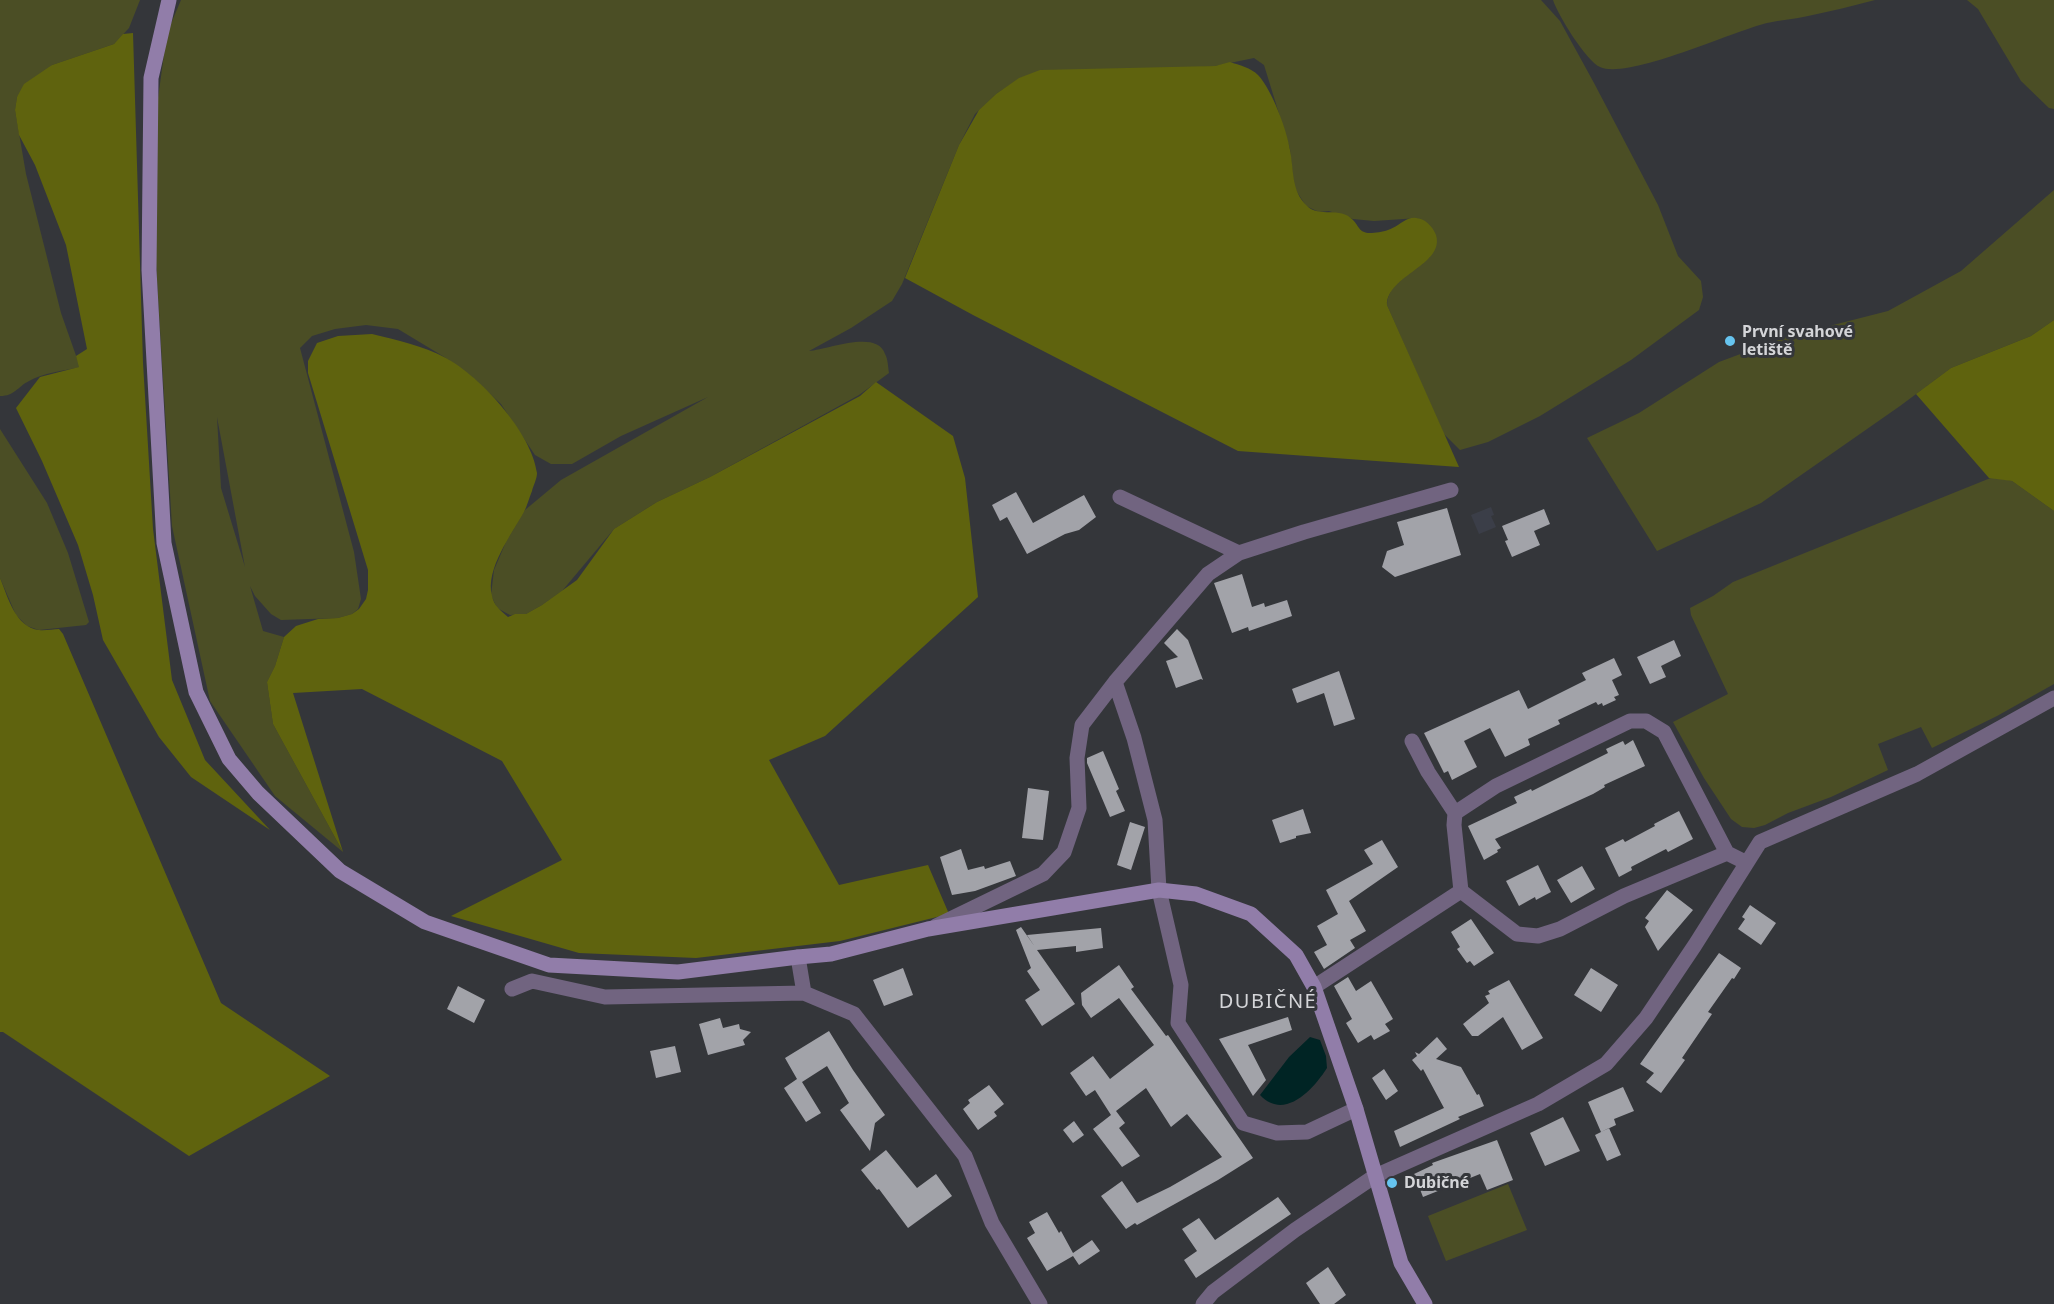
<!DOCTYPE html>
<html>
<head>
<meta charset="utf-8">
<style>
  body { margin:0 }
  canvas { display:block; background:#34363a }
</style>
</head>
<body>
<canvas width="2054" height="1304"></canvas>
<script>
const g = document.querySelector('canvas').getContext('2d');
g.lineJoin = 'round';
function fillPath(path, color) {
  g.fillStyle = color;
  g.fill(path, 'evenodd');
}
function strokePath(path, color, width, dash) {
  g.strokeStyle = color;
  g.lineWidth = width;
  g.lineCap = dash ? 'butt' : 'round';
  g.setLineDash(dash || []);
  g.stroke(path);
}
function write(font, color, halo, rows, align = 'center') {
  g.font = font + ' "Noto Sans",sans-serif';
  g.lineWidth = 6;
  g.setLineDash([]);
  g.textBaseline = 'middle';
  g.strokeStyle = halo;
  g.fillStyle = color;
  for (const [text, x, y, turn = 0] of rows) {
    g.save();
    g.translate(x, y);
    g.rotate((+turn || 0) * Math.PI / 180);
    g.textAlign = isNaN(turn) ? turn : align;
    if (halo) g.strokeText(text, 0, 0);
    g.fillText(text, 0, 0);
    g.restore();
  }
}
fillPath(new Path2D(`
  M1491,507L1494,515L1491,516L1496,527L1479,534L1471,515Z`), '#3b3e48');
fillPath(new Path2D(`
  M0,0H140L129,28L114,44L52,65L17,97L15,110L26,174L61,313L80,367C63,371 43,373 29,381C17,387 15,396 0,396Z
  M181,0H1541L1560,21L1594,83L1658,205L1678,256L1701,281L1703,297L1699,310L1631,360L1540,416L1488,442L1460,450L1443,433L1387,305C1387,284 1415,269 1430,257L1418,218L1374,221L1353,219L1329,211L1319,212L1306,206L1294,187L1290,149L1264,65L1254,58L1215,66L1020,78L996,94L975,114L959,145L902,284L892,301L851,328L809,351C827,350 877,329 885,354C888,359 888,367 889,373L859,395L710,477L657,502L614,529L562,591L542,605L526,614L510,615L497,608L491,595L494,570L506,542L525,510L561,480L708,397L621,436L572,464H551L535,455L501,404L470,375L446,358L398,329L366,325L335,329L312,336L300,348L354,552L361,599L358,609L352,614L338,618L281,620L271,614L255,596L250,586L263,631L284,637L275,666L267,682L273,724L343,852L275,796L210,701L172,526L154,230L155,120L167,33ZM217,417L245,567L221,488Z
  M1553,0H1885H1875C1853,6 1831,11 1808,16C1795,19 1781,20 1767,23C1733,31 1628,80 1600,67C1586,61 1558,15 1553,0Z
  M1967,0H2054V109L2049,108L2021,81L1978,9Z
  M2054,190V320L2031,336L1951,368L1900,406L1761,503L1657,551L1587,438L1639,413L1719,362L1786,337L1888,311L1961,271Z
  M0,429L47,503L68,553L89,622L86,625L39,630L27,626L16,615L0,578Z
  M1993,477L2012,481L2054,511V684L1997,716L1932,748L1921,727L1878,744L1888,770L1831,797L1788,813L1765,825L1754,828L1742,827L1731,819L1704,778L1673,722L1728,694L1691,615L1690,608L1713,596L1733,582Z
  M1508,1184L1527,1230L1446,1261L1428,1216Z`), '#4b4e25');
fillPath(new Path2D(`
  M133,33L143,363L153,529L172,680L205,760L270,830L191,777L159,737L103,640L93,595L78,545L42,461L16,408L40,377L79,367L76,356L87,349L66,245L35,165L19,135L15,110L17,97L24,84L52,65L114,44L123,34Z
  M1230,62C1239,65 1251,68 1258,75C1272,90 1287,130 1290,150C1294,170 1291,191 1307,206C1319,218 1340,206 1353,220C1359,226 1359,233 1370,233C1375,233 1383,232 1388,230C1395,228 1401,222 1408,219C1420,214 1432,224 1436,235C1445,265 1387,275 1387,305L1459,467L1238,451L973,315L905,278L959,145L979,110L996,94L1019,78L1040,70L1215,66Z
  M2054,320V511L2012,481L1989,478L1916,394L1951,368L2031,336Z
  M372,334C396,340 424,346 446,358C481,377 532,433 537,473C537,479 533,486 532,491C529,498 527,506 524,512C512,534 485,569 492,596C494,606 501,611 508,617L515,614H526L542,605L577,580L614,529L657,502L710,477L860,396L876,382L953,436L965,478L978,597L825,736L769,760L839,885L928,865L949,914L840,941L696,958L579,953L451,916L562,860L502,761L362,689L293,693L343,852L273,724L267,682L275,666L284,637L296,626L318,619L338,618L352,614L359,609L366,599L368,590V570L308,373V361L317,343L338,336Z
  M0,578C8,597 15,627 39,630C45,631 53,629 59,629L63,634L221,1003L330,1076L189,1156L3,1032H0Z`), '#5f630e');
fillPath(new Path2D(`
  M1310,1037L1320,1040L1326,1056L1327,1068C1313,1090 1284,1121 1260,1095L1289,1057Z`), '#002424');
fillPath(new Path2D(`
  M1016,492L1033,523L1084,495L1096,517L1079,530L1065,534L1027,554L1007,517L1000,521L992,505Z
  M1447,508L1461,555L1395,577L1382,567L1387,551L1404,545L1397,522Z
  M1544,509L1550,524L1534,531L1540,545L1512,557L1505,541L1508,540L1502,526Z
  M1242,574L1252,607L1264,603L1265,607L1287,600L1292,616L1249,631L1248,627L1232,633L1214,583Z
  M1177,629L1188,640L1203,680L1201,679L1176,688L1166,661L1178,657L1164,643Z
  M1674,640L1681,656L1661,666L1666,677L1650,684L1637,657Z
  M1614,658L1622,675L1612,680L1619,695L1614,697L1616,700L1603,706L1602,703L1598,705L1596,702L1558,720L1560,724L1528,739L1530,745L1505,757L1490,728L1464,741L1477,767L1452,780L1448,771L1444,773L1424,733L1519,690L1528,709L1586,680L1582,673Z
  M1339,671L1355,719L1334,726L1324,693L1297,703L1292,689Z
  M1633,740L1645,766L1604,785L1605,787L1593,794L1495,839L1501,848L1497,850L1498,852L1484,860L1468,826L1517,803L1514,797L1531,789L1532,791L1608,753L1606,749L1623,741L1625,745Z
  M1103,751L1119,789L1116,791L1125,811L1110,817L1087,763V758Z
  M1028,788L1049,791L1043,840L1022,838Z
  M1303,809L1311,833L1296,836V838L1280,843L1272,820Z
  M1679,811L1693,839L1668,852L1666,849L1631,867L1632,870L1619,877L1605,848L1623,839L1625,842L1655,826L1654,824Z
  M1130,822L1145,827L1131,870L1117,865Z
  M1382,840L1398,867L1349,901L1366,931L1350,940L1355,948L1324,969L1314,952L1327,945L1317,926L1338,914L1326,890L1373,864L1364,850Z
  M961,849L968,870L984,866L985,869L1010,861L1016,876L975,891L952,895L940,857Z
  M1538,865L1551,892L1536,900L1535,897L1519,906L1506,881Z
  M1582,866L1595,889L1571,903L1557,880Z
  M1667,890L1693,910L1658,951L1645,927L1649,921L1645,918Z
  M1750,905L1776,923L1761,945L1738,929L1745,919L1742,917Z
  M1471,919L1494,953L1474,966L1470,961L1467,963L1457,949L1460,947L1451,932Z
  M1021,927L1035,947L1027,935L1101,928L1103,948L1076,952V946L1037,950L1075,1004L1042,1026L1025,1000L1040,990L1027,971L1031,968L1016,930Z
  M1719,953L1741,968L1734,979L1732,978L1708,1012L1712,1014L1682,1058L1685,1060L1661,1093L1646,1082L1654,1073L1640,1064Z
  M1119,965L1134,987L1131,989L1166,1036L1168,1035L1253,1158L1218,1180L1137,1225L1135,1223L1126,1229L1101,1196L1122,1181L1137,1203L1170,1187L1222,1157L1187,1114L1171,1127L1146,1088L1116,1111L1125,1123L1119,1128L1140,1156L1122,1167L1093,1129L1111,1115L1095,1090L1086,1096L1070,1073L1093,1056L1110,1079L1154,1045L1119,998L1091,1018L1082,1005L1081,993Z
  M903,968L913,995L884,1006L873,980Z
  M1591,968L1618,985L1601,1012L1574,995Z
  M1348,977L1356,991L1371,981L1393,1019L1385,1024L1390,1031L1374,1040L1371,1035L1358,1043L1346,1023L1352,1019L1334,986Z
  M1509,980L1543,1038L1522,1050L1503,1017L1478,1036H1472L1463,1024L1489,1003L1485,996L1490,994L1488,991Z
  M458,986L485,1000L474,1023L447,1009Z
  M1288,1017L1292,1030L1248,1045L1266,1080L1253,1096L1219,1039Z
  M720,1018L723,1028L739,1024L740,1029L751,1032L743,1040L745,1045L708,1055L699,1024Z
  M829,1031L853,1070L885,1115L875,1123L870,1151L840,1110L849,1103L827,1066L802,1082L821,1113L806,1122L784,1088L797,1079L785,1058Z
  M1437,1037L1447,1049L1436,1059L1461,1067L1477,1095L1479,1094L1484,1106L1458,1117L1460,1119L1400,1147L1394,1131L1444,1108L1423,1069L1421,1071L1412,1060L1417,1056L1415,1052L1419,1054Z
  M675,1046L681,1072L656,1078L650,1051Z
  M1384,1069L1398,1091L1386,1100L1372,1078Z
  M989,1085L1004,1104L994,1112L997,1116L978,1130L963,1109L970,1103L968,1100Z
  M1623,1087L1634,1111L1614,1119L1616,1125L1601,1132L1588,1102Z
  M1563,1117L1580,1151L1545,1166L1530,1133Z
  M1074,1121L1084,1135L1073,1143L1063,1130Z
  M1609,1128L1621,1155L1607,1161L1595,1135Z
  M1497,1140L1513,1180L1487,1190L1480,1174L1423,1197L1414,1174L1433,1165L1432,1163Z
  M886,1150L917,1188L936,1174L952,1196L908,1228L879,1189L877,1190L861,1170Z
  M1278,1197L1291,1214L1196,1278L1184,1260L1197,1251L1182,1229L1199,1218L1215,1240Z
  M1047,1212L1059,1233L1061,1231L1073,1253L1092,1240L1100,1251L1079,1265L1073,1256L1047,1271L1027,1238L1035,1233L1029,1222Z
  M1328,1267L1346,1295L1334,1304H1320L1306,1283Z`), '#a2a3a9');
strokePath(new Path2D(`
  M1120,497L1239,553
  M1115,682L1134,738L1155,820L1159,890L1181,985L1178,1023L1243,1123L1277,1133L1307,1132L1356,1109
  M1412,741L1428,772L1455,813
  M1727,853L1624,896L1560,929L1538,936L1517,934L1461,891L1454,825L1455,813L1496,786L1630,721H1646L1664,732L1727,853L1745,862
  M936,926L1043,874L1064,852L1079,808L1077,758L1082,725L1115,682L1208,574L1239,553L1304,532L1451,490
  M798,957L804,993
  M1314,987L1461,891
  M512,989L532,981L605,997L804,993L854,1014L965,1156L992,1223L1040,1304
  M1203,1304L1213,1292L1295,1230L1375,1176L1538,1104L1606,1064L1646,1018L1695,945L1760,842L1917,774L2054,698`), '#716480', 15);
strokePath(new Path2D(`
  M169,0L151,78L149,270L164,543L196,692L229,759L258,793L340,871L425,922L549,965L678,972L798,957L831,954L928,929L1159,890L1196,894L1251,914L1296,955L1314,987L1356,1109L1401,1263L1425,1304`), '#917da9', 15);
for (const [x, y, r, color] of [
  [1730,341,6,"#66c4ef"],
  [1392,1183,6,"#66c4ef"]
]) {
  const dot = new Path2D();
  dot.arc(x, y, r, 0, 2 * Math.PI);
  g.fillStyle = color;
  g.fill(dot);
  strokePath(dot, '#34363a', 2);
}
write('bold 16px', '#d4d5d8', '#34363a', [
  ["První svahové",1742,332],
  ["letiště",1742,350],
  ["Dubičné",1404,1183]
], 'left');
g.letterSpacing = '1.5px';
write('20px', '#d4d5d8', '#34363a', [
  ["DUBIČNÉ",1268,1002]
]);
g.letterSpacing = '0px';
</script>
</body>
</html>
